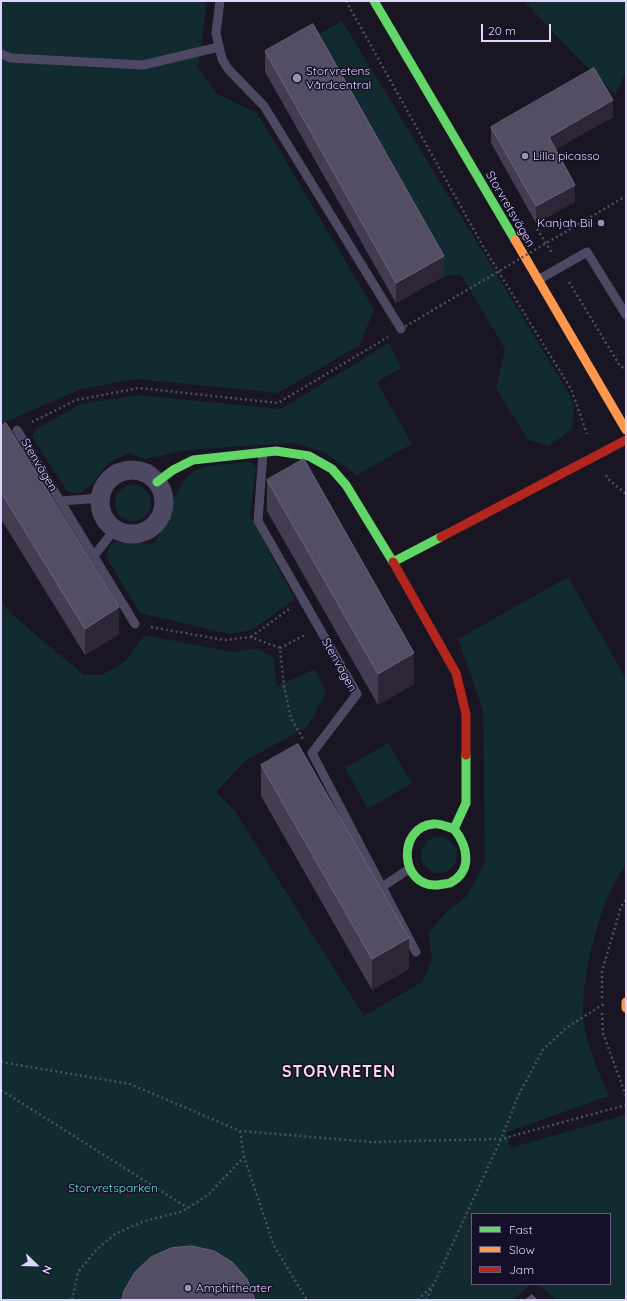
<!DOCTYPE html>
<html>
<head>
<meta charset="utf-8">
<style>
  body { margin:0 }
  #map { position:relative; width:627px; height:1301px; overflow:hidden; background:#191522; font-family:Quicksand,sans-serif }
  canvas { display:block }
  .frame { position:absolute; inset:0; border:2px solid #dfd5ff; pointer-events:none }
  .legend { position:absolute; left:471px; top:1213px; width:140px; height:72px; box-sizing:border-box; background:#160f28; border:1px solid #665e7e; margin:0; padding:5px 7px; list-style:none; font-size:12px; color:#dfd5ff }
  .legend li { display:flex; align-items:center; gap:8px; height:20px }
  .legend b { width:20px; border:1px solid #665e7e }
  .north { position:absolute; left:16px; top:1245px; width:40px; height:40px; -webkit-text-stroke:3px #160f28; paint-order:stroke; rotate:113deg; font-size:11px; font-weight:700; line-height:16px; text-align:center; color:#dfd5ff }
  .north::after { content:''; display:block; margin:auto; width:14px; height:18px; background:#dfd5ff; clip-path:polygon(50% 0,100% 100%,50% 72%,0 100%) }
  .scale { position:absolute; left:481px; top:24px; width:70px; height:18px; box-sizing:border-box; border:2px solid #dfd5ff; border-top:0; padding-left:5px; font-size:12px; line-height:14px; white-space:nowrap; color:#dfd5ff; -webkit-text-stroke:3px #160f28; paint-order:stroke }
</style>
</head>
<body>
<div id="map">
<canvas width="627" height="1301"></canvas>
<div class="frame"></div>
<ul class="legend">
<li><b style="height:5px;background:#63d668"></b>Fast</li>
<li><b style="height:5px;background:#ff974d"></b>Slow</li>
<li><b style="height:5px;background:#b3261e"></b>Jam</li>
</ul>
<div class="north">N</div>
<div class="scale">20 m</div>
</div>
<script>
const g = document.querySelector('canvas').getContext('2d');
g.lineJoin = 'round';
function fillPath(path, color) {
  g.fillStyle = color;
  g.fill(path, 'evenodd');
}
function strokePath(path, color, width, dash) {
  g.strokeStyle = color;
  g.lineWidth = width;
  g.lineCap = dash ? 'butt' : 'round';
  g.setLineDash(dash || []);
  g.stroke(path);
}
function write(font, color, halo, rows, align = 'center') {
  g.font = font + ' Quicksand,sans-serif';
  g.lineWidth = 3;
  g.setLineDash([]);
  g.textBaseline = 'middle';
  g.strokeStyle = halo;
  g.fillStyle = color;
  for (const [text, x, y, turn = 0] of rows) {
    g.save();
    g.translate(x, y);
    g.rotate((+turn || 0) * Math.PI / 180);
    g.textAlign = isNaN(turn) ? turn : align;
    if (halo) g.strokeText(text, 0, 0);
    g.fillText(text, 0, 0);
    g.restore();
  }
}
fillPath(new Path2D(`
  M1,1H207L198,68L216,93L257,113L374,309L360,345L278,393L136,379L78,390L1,424Z
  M524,1H626V71L616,95L573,53Z
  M342,21L570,395L574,408L572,429L549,446L528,440L496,388L505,349L461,275L444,276L313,45L310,39Z
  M389,343L401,368L377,382L412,444L357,475L322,451L292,443L186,450L145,459L129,453L108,463L91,485L79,494L67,491L32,437L36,430L80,404L139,395L281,409Z
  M250,462L256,468L250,516L295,599L252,630L229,634L140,613L106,557L110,544L122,541L152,544L155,543C165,522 178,475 201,468C216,463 235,464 250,462Z
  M115 503a18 18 0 1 1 36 0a18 18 0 1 1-36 0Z
  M568,577L626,679V865C600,898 579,982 584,1024C588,1049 599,1073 609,1096L507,1132L510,1148L625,1115L626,1300H556L538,1284H610V1214H472V1284H531L513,1300H1V599L9,612L84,675H102L126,661L144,635L232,652L258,648L273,658L277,686L315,669L326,693L308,726L245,761L216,792L235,811L364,1016L422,982L432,961L429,934L445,913L467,896L485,862L483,711L458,639Z
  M388,743L412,783L368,809L345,768Z
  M421 855a18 18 0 1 1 36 0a18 18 0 1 1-36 0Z`), '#122b30');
strokePath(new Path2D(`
  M346,1L484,248L571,389L587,434
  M537,229L552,253
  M569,282L620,366L626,369
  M32,422L76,400L139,388L278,403L388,337
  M606,475L608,479L626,494
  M151,627L224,640L251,637L280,648L284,686L291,718L303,739
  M251,637L289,609
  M280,648L305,635
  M602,998V971L621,907L626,899
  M602,1013L603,1033L626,1096
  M1,1062L130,1084L240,1131L372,1142L501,1139L626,1105
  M1,1090L188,1208
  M240,1131L244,1157L274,1246L307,1300
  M72,1300L78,1272L97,1249L115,1234L142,1222L180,1212L188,1208L208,1195L244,1157
  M418,1300L434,1284L501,1139L519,1094L543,1050L566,1028L604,1004
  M426,1300L433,1286`), '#485363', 2.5, [2, 3]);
strokePath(new Path2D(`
  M220,1L216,33L222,59L228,69L264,106L401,329
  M1,54L11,58L143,65L219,47
  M538,280L587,252L626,315
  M17,430L135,624
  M263,452L258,521L357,694L312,753L416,952
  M61,501L100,498
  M94,556L115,529
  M382,887L409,869`), '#4d4963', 9);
strokePath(new Path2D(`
  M100 502a32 32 0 1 1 64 0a32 32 0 1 1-64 0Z`), '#4d4963', 19);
strokePath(new Path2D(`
  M374,1L515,240
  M157,482L173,470L193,460L276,451L309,456L332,469L346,485L393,562L441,537
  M454,829C448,827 440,823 433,824C397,827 399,888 438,885C442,884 446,884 450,883C473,871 468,846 454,829L466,803V755`), '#63d668', 9);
strokePath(new Path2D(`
  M515,240L626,430
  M626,1002V1008`), '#ff974d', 9);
strokePath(new Path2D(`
  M441,537L626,440
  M393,562L456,673L466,714V755`), '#b3261e', 9);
strokePath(new Path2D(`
  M401,329L626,196`), '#485363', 2.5, [2, 3]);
fillPath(new Path2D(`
  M265,51L444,276L396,303L265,72Z
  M613,117L556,149L575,202L536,223L491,143V127Z
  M1,426L119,634L85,655L1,519Z
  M267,480L414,684L378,705L267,511Z
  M261,765L409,969L372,990L261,796Z`), '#443d51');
fillPath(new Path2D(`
  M613,100V117L549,153V137Z
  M575,185V202L536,223V206Z
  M444,256V276L396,303V283Z
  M119,607V634L85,655V629Z
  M414,653V684L378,705V674Z
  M409,938V969L372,990V959Z`), '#2c2636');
const building = new Path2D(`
  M313,24L444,256L396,283L265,51Z
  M594,68L613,100L549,137L575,185L536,206L491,127Z
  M6,423L119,607L85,629L1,492V426Z
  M304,459L414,653L378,674L267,480Z
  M298,744L409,938L372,959L261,765Z
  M192,1246L214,1251L232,1262L247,1279L255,1300H122L124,1291L135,1272L151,1257L171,1248Z
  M532,1295L537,1300H526Z`);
fillPath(building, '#544e64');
strokePath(building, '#6a637c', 1);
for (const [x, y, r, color] of [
  [297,78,5,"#9a92b2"],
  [525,156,4,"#9a92b2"],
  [601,223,4,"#9a92b2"],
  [188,1288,4,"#9a92b2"]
]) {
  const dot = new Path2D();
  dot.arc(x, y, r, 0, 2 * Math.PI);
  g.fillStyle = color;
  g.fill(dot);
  strokePath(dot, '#160f28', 1.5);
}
write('12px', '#dfd5ff', '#160f28', [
  ["Storvretens",306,71],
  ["Vårdcentral",306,85],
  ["Lilla picasso",533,156],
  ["Kanjah Bil",593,223,"right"],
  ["Amphitheater",196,1288]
], 'left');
write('12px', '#dfd5ff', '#160f28', [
  ["Storvretsvägen",510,209,60],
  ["Stenvägen",39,465,59],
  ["Stenvägen",339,665,61]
]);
write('12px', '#5ce4d1', '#160f28', [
  ["Storvretsparken",113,1188]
]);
g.letterSpacing = '1px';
write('bold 16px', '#ffd7ec', '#160f28', [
  ["STORVRETEN",339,1072]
]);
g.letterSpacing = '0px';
</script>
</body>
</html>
